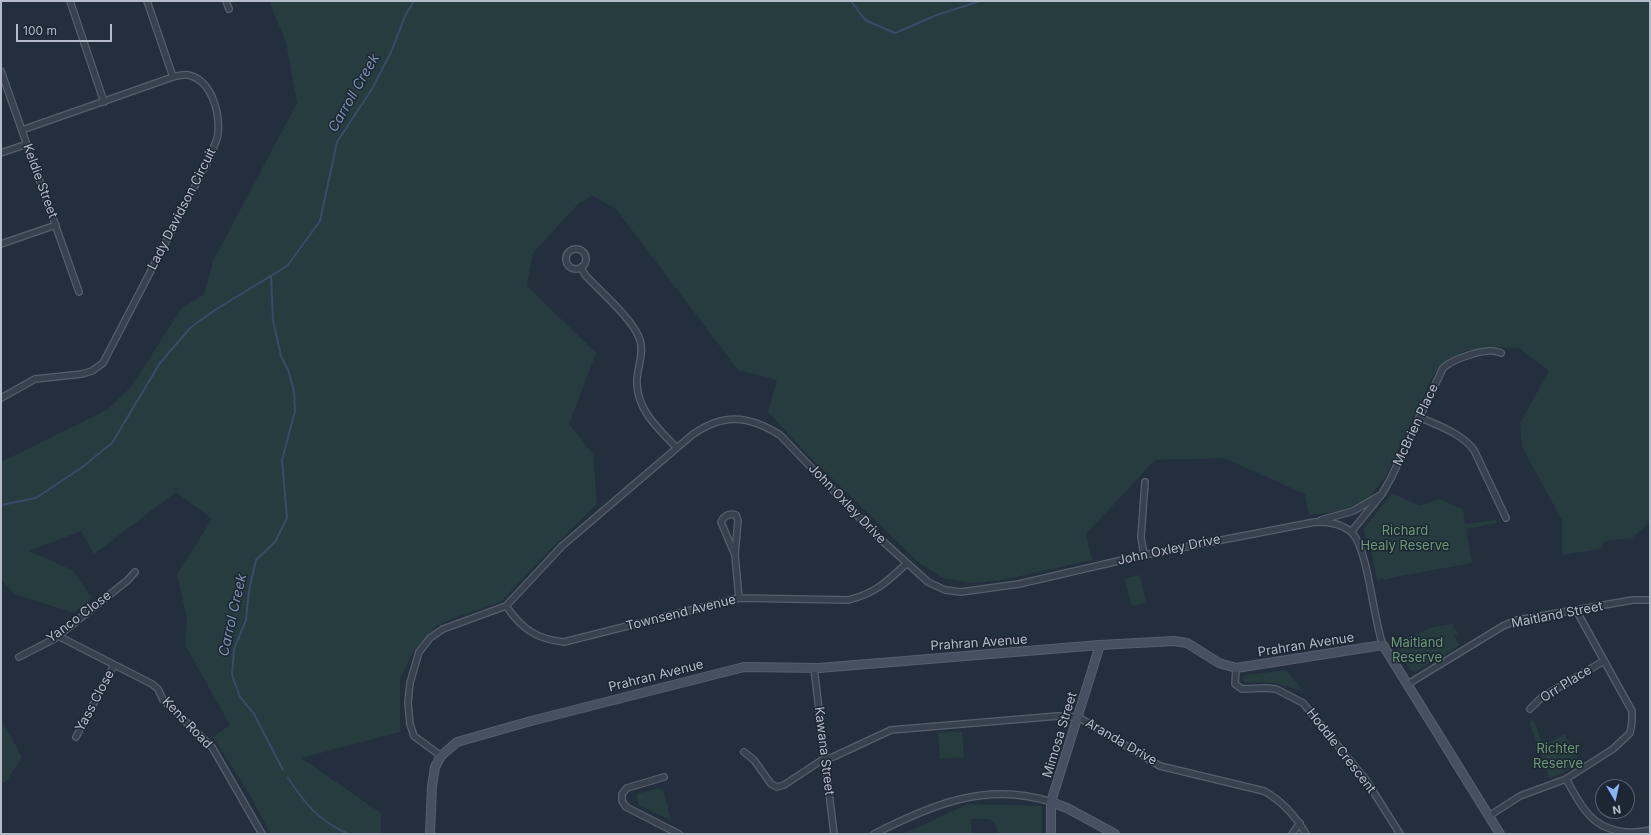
<!DOCTYPE html>
<html>
<head>
<meta charset="utf-8">
<style>
  body { margin:0 }
  #map { position:relative; width:1651px; height:835px; overflow:hidden; background:#242f3e; font-family:Inter,sans-serif }
  canvas { display:block }
  .frame { position:absolute; inset:0; border:2px solid #b4bcc9; pointer-events:none }
  .north { position:absolute; left:1595px; top:779px; width:40px; height:40px; box-sizing:border-box; background:#1d2633; border:1px solid #59626f; border-radius:50%; rotate:171deg; font-size:11px; font-weight:700; line-height:16px; text-align:center; color:#b4bcc9 }
  .north::after { content:''; display:block; margin:auto; width:14px; height:18px; background:#8ab4f8; clip-path:polygon(50% 0,100% 100%,50% 72%,0 100%) }
  .scale { position:absolute; left:16px; top:24px; width:96px; height:18px; box-sizing:border-box; border:2px solid #b4bcc9; border-top:0; padding-left:5px; font-size:12px; line-height:14px; white-space:nowrap; color:#b4bcc9; -webkit-text-stroke:3px #1d2633; paint-order:stroke }
</style>
</head>
<body>
<div id="map">
<canvas width="1651" height="835"></canvas>
<div class="frame"></div>
<div class="north">N</div>
<div class="scale">100 m</div>
</div>
<script>
const g = document.querySelector('canvas').getContext('2d');
g.lineJoin = 'round';
function fillPath(path, color) {
  g.fillStyle = color;
  g.fill(path, 'evenodd');
}
function strokePath(path, color, width, dash) {
  g.strokeStyle = color;
  g.lineWidth = width;
  g.lineCap = dash ? 'butt' : 'round';
  g.setLineDash(dash || []);
  g.stroke(path);
}
function write(font, color, halo, rows, align = 'center') {
  g.font = font + ' Inter,sans-serif';
  g.lineWidth = 3;
  g.setLineDash([]);
  g.textBaseline = 'middle';
  g.strokeStyle = halo;
  g.fillStyle = color;
  for (const [text, x, y, turn = 0] of rows) {
    g.save();
    g.translate(x, y);
    g.rotate((+turn || 0) * Math.PI / 180);
    g.textAlign = isNaN(turn) ? turn : align;
    if (halo) g.strokeText(text, 0, 0);
    g.fillText(text, 0, 0);
    g.restore();
  }
}
fillPath(new Path2D(`
  M269,1H1650V522L1632,538L1605,541L1600,549L1562,555V520L1522,447L1520,423L1549,371L1519,348L1498,347L1464,351L1435,372L1386,476L1368,499L1338,512L1309,515L1305,494L1224,458L1155,460L1086,534L1092,560L998,581L971,583L943,578L918,562L808,455L768,412L777,380L738,370L616,209L593,196L579,203L533,253L527,286L596,353L569,424L593,454L597,504L539,561L501,602L456,617L436,626L413,652L400,680V732L301,758L381,813V834H271L250,795L213,737L230,725L185,645L187,619L177,574L212,519L176,492L94,554L81,531L29,551L72,570L92,598L74,613L14,594L1,579V462L107,410L131,387L181,309L204,294L213,261L297,103L286,42Z
  M1392,493L1420,506L1438,499L1463,509L1465,524L1496,520L1497,523L1466,529L1472,563L1400,576L1384,580L1383,578L1377,580L1371,548L1363,530Z
  M1140,575L1146,603L1131,606L1125,578Z
  M1452,624L1458,634L1454,636L1460,645L1415,672L1410,670L1394,643L1434,627Z
  M1286,670L1303,691L1275,683L1244,682L1242,678L1246,675Z
  M1,719L22,757L6,782L1,783Z
  M1534,720L1543,746L1564,734L1580,762L1563,773L1549,778L1529,721Z
  M962,731L964,757L940,759L938,733Z
  M657,789L663,790L671,820L639,805L636,796L640,793Z
  M968,804L1042,806V834H999C992,815 990,819 971,819V834H903Z`), '#263c3f');
strokePath(new Path2D(`
  M717,1H724
  M851,1L865,20L895,33L937,15L980,1
  M271,276L273,320L281,356L288,370L294,391L295,411L282,460L287,518L275,542L256,560L249,590L246,620L234,649L232,675L240,697L254,714L283,770
  M1,505L36,498L81,468L112,443L160,363L191,327L215,310L287,266L320,221L337,142L372,89L392,50L405,16L414,1
  M288,778C306,805 318,820 348,834`), '#394c67', 2);
const street = new Path2D(`
  M70,1L104,102
  M147,1L173,77
  M226,1L229,9
  M1,71L79,292
  M1,153L27,144
  M1,244L56,225
  M566 259a10 10 0 1 1 20 0a10 10 0 1 1-20 0Z
  M581,267L585,275C600,291 634,320 640,340C644,353 638,366 637,379C635,408 658,429 677,448
  M1,398L35,379L82,374L92,371L103,363L211,155C213,148 217,141 218,134C220,113 212,80 188,75C184,74 178,76 173,77L22,130
  M1419,417C1439,426 1461,433 1474,450L1506,518
  M1321,520L1353,511L1379,496
  M1351,532L1382,494L1391,478L1443,368C1453,359 1488,346 1501,353
  M735,555L721,522C724,516 729,513 736,515L738,520L735,555L739,598
  M1144,555L1141,537L1145,482
  M506,606C522,629 536,639 564,642L739,598L848,600C874,594 887,582 906,564
  M58,636L152,684L158,689L163,700L212,747L262,834
  M19,657L54,639L128,580L135,572
  M814,668L834,834
  M1236,668L1235,684L1242,689L1266,688L1276,689L1303,703L1366,780L1400,834
  M1408,684L1503,626L1517,620L1633,600H1650
  M1530,709L1542,697L1604,661
  M76,737L114,665
  M744,752L754,760L771,784L777,787L784,785L822,760L833,757L891,730L1058,716L1078,717L1160,766L1264,791C1282,801 1296,817 1306,834
  M441,756L414,736L410,724L408,703L410,683L419,652L430,638L443,629L506,606L562,546L692,435C723,413 748,415 780,435L877,536L928,582L945,590L961,592L1019,584L1144,555L1315,522C1328,522 1339,523 1350,531C1368,544 1373,620 1383,645
  M664,777L627,788L622,794V801L626,807L679,834
  M1566,779C1573,791 1580,806 1590,816C1605,832 1630,835 1650,830
  M1489,816L1520,796L1566,779L1613,749L1630,733L1632,722V711L1576,610
  M874,834C931,805 987,781 1051,802
  M1292,834L1300,823`);
const secondary = new Path2D(`
  M1051,802L1067,808L1115,834
  M430,834L432,786L435,767L441,756L457,742L531,721L744,667L819,668L1100,645L1174,641L1187,643L1219,663L1236,668L1383,645L1500,834
  M1051,834V802L1100,645`);
strokePath(street, '#565f6c', 8);
strokePath(secondary, '#565f6c', 10);
strokePath(street, '#38414e', 5.5);
strokePath(secondary, '#465061', 8);
write('13px', '#b4bcc9', '#1d2633', [
  ["Keldie Street",40,181,70],
  ["Lady Davidson Circuit",182,209,-63],
  ["McBrien Place",1416,425,-65],
  ["John Oxley Drive",847,504,46],
  ["John Oxley Drive",1169,550,-12],
  ["Townsend Avenue",681,613,-14],
  ["Maitland Street",1557,615,-11],
  ["Yanco Close",79,617,-37],
  ["Prahran Avenue",979,643,-4],
  ["Prahran Avenue",1306,645,-9],
  ["Prahran Avenue",656,676,-14],
  ["Orr Place",1566,684,-32],
  ["Yass Close",95,701,-62],
  ["Kens Road",187,723,46],
  ["Mimosa Street",1060,735,-73],
  ["Aranda Drive",1121,742,30],
  ["Kawana Street",824,751,83],
  ["Hoddle Crescent",1341,751,52]
]);
write('13px', '#6b9a76', '#1d2633', [
  ["Richard",1405,531],
  ["Healy Reserve",1405,546],
  ["Maitland",1417,643],
  ["Reserve",1417,658],
  ["Richter",1558,749],
  ["Reserve",1558,764]
]);
write('italic 14px', '#7c92b1', '#1d2633', [
  ["Carroll Creek",354,93,-60],
  ["Carrol Creek",233,615,-77]
]);
</script>
</body>
</html>
